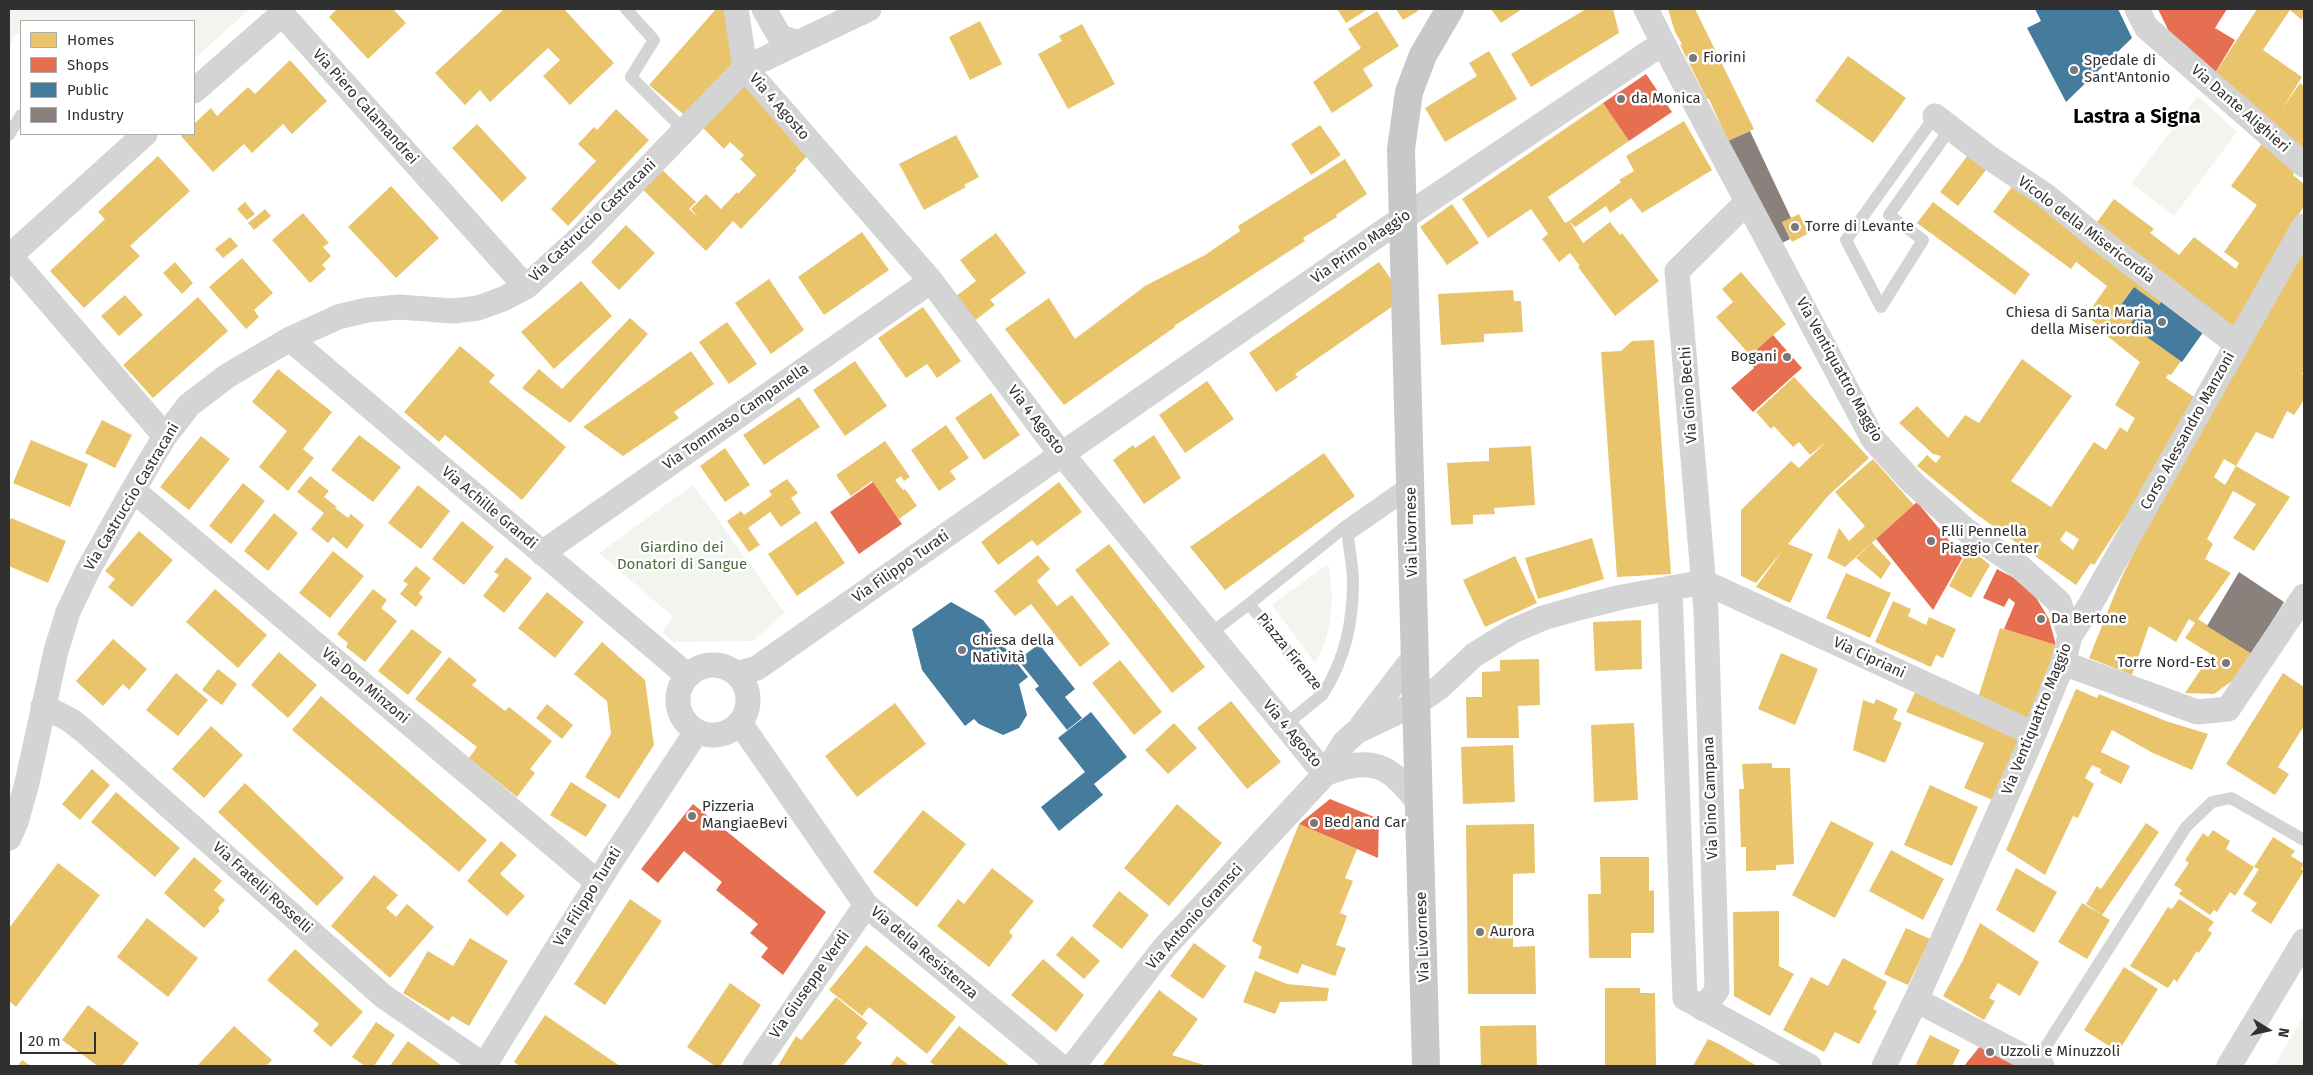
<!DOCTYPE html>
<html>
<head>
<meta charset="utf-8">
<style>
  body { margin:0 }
  #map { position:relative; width:2313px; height:1075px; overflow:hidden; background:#fff; font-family:"Fira Sans",sans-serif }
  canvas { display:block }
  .frame { position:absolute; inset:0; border:10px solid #303030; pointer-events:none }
  .legend { position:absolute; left:20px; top:20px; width:175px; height:115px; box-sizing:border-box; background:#fff; border:1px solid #acacac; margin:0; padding:6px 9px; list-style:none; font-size:15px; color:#303030 }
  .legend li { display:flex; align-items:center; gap:10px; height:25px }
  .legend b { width:25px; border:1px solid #acacac }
  .north { position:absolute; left:2243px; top:1005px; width:50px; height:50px; -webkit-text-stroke:4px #fff; paint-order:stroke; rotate:100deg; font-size:14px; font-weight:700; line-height:20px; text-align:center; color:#303030 }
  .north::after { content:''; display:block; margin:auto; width:18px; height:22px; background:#303030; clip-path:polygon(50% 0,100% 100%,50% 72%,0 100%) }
  .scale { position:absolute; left:20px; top:1032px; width:76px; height:22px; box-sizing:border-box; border:2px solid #303030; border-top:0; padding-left:6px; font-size:15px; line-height:18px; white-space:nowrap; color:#303030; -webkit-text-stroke:4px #fff; paint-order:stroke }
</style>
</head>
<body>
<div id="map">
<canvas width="2313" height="1075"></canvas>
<div class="frame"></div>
<ul class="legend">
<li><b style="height:14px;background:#e9c46a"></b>Homes</li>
<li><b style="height:14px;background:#e76f51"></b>Shops</li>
<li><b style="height:14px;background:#457b9d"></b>Public</li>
<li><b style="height:14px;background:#8a817c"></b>Industry</li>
</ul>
<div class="north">N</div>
<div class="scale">20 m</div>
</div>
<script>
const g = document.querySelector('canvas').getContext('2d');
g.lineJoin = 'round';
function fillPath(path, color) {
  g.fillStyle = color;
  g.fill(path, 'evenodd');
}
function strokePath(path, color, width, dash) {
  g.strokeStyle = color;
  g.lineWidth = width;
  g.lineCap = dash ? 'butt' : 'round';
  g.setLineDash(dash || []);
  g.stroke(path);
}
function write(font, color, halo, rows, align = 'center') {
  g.font = font + ' "Fira Sans",sans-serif';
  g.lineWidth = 5;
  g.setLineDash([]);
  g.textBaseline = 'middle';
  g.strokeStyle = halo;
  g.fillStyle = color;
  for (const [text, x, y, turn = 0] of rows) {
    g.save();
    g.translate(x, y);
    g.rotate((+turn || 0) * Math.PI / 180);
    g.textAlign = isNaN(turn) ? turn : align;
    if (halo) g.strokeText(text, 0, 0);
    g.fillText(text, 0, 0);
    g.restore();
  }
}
fillPath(new Path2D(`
  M9,9H250L194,59V21H21V34L16,33L9,47Z
  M2198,96L2237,132L2174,216L2131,183Z
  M693,485L785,613L753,641L673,642L662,632L673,617L599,553Z
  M1328,564C1335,598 1333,633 1315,663L1272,605Z
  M2304,1015V1066H2274Z`), '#f1f5ed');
fillPath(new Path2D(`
  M337,9H393L406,23L368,59L329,17Z
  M504,9H564L614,63L570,105L543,76L560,60L548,48L490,102L480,90L465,105L435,73Z
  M716,9H726L735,65L689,119L649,85Z
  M1337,9H1368L1346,23Z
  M1396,9H1417L1418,11L1403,20Z
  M1491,9H1522L1501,23Z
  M1586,9H1613L1619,33L1531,87L1511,54Z
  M1668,9H1695L1754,129L1728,141L1709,99H1707L1680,45L1682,44L1675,32Z
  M2257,9H2304L2302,20L2290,10L2263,50L2302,77L2282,109L2300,83L2304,86V150L2212,78Z
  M1377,11L1399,46L1363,69L1373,86L1332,113L1313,82L1361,48L1348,29Z
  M980,21L1002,64L970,80L949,37Z
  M1082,24L1115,84L1068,109L1038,54L1062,41L1059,36Z
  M1489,51L1517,99L1445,142L1425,108L1477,76L1469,63Z
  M1848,56L1906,98L1873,143L1815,101Z
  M290,60L327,101L292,134L283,124L252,153L244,144L213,172L181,136L183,134H194V124L211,108L217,116L248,87L255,94Z
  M744,79L810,153L795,169L797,170L741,229L733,221L706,251L638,185L657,165L696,202L689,209L699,218L691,209L706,194L721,209L737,192L738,194L756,175L740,159L744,155L730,142L724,149L700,125Z
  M1603,103L1629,141L1548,197L1565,223L1569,221L1583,243L1610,222L1620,235L1622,233L1659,281L1615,316L1578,267L1580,266L1570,253L1559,262L1542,239L1548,234L1531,209L1488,238L1462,199Z
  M616,109L649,140L568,226L551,209L596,161L578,144L594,127L597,130Z
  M1684,121L1712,170L1642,213L1631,198L1610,213L1606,206L1575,227L1569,221L1621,182L1619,180L1634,171L1626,156Z
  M477,124L527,178L502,202L452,148Z
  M1320,125L1341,155L1311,175L1291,144Z
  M956,135L979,177L964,185L966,187L924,210L899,164Z
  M2263,142L2295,169L2293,175L2304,184V206L2230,332L2092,229L2114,199L2154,229L2150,233L2179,255L2194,237L2236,269L2239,263L2224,252L2257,205L2231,186Z
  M1968,155L1986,170L1958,206L1940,192Z
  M158,156L190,191L130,246L140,256L84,308L50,271L105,219L98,212Z
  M1345,159L1367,194L1336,215L1337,217L1303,238L1305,241L1174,326L1175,327L1064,405L1005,329L1049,298L1075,339L1145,286L1205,255L1240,231L1238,226Z
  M2014,184L2166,296L2159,305L2134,287L2118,309L2133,320L2130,325L2181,361L2171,375L2168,374L2166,378L2200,401L2127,525L2122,522L2094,565L2091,563L2076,585L1976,514L1917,466L1927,455L1936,463L1941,456L1933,454L1899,423L1917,406L1948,438L1965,415L1979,423L2022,359L2072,396L2011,481L2051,507L2094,442L2106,450L2120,427L2127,432L2135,418L2115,405L2140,362L2102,332L2104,329L2086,316L2107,286L2076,262L2071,269L1993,212ZM2066,531L2079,539L2073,550L2060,540Z
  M391,186L439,238L396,278L348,227Z
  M245,202L255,214L247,220L237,209Z
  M1933,202L2030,274L2015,295L1917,223Z
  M1452,204L1479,243L1447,265L1420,227Z
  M265,209L271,216L254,230L248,223Z
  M303,213L329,243L323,247L331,256L322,265L326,269L310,283L272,240Z
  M1799,214L1809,233L1792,242L1782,222Z
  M626,225L655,253L619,290L591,262Z
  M862,232L889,270L824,315L798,277Z
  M996,233L1026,273L990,300L995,305L973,322L955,297L976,281L960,260Z
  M230,237L238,246L223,258L215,249Z
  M2304,251V370L2302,374L2304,375V400L2294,415L2287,411L2273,439L2256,432L2236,466L2290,497L2254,551L2233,538L2256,504L2233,491L2207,539L2213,544L2205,559L2231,573L2198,619L2252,654L2244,672L2214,694L2185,693L2211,654L2185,638L2195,623L2189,619L2176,642L2149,626L2132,675L2089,658L2120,581L2146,527ZM2224,459L2236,466L2225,485L2214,477Z
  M242,258L273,293L254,310L259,317L246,329L209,287Z
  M175,262L193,283L182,294L163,273Z
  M1379,262L1393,282V306L1295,374L1298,377L1276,392L1249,353Z
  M1741,272L1786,324L1750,355L1716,317L1733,302L1722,289Z
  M769,279L804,330L771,354L735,303Z
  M581,281L612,316L554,369L521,332Z
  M1513,290L1514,301H1521L1523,332L1484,334V342L1441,345L1438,294Z
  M125,295L143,315L119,336L101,316Z
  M198,297L228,331L153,398L123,365Z
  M923,307L961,361L937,378L927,364L906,378L878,338Z
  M630,318L648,334L570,423L522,388L539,369L562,389Z
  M727,322L757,364L729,384L699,342Z
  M1654,340L1671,574L1617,577L1601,352L1621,351L1632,341Z
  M460,346L495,375L489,382L566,447L522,500L445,435L439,442L404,412Z
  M691,351L714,384L674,412L679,418L623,456L583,427Z
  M855,361L887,406L845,436L813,390Z
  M278,369L332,412L303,449L314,458L288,491L259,467L287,431L252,402Z
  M1794,377L1869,458L1827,497L1788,544L1813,554L1790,603L1756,587L1783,550L1756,583L1741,576V510L1791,461L1799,468L1827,441L1810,455L1799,442L1793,447L1774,426L1771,429L1756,412Z
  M1207,381L1234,419L1185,453L1159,415Z
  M991,393L1020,435L984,460L955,418Z
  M799,397L820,427L764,465L743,435Z
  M102,420L132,435L115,468L85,453Z
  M946,425L969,458L950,471L956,479L939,491L911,450Z
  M359,435L401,467L373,502L331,470Z
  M1154,435L1181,478L1144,504L1113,460L1133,445L1135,448Z
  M201,436L230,459L189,510L160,487Z
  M31,440L88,464L70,507L13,483Z
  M885,441L910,477L904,481L901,476L895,480L903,490L905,489L917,506L899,519L872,481L851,496L836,475Z
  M1531,446L1535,505L1494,508L1495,514L1473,515V524L1451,525L1447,463L1489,461V448Z
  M725,448L750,485L725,502L700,466Z
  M1324,453L1355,496L1225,590L1190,547Z
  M1873,459L1914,505L1845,567L1827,558L1839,528L1849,541L1865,526L1835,492Z
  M310,476L329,491L324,497L337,507L335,508L348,518L351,514L364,525L347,549L333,537L328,543L311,529L324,513L297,492Z
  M787,479L798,493L791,498L801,513L781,527L770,512L748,528L760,545L749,552L727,521L741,511L744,515L772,495L769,491Z
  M1059,482L1082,512L1037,546L1032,540L998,565L981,542Z
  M243,483L265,501L231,544L209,526Z
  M418,485L450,511L421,549L388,523Z
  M274,513L298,533L268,571L244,551Z
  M11,518L66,541L48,583L9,566V524Z
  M462,521L494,547L464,585L432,559Z
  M816,521L845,563L797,596L768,554Z
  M139,531L173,560L132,607L108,587L115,579L105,571Z
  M1592,538L1604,579L1538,599L1525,558Z
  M1872,543L1891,563L1881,579L1856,558Z
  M1109,544L1205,667L1172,693L1075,570Z
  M1969,548L1990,565L1971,598L1949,586Z
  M333,551L364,576L330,618L299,593Z
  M1038,555L1050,569L1037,581L1057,606L1072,595L1110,644L1080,667L1031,604L1015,616L994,591Z
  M1515,556L1537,603L1485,627L1463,580Z
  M506,557L532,578L504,613L483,596L499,575L494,572Z
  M416,566L431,578L419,593L423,597L416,607L400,594L408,584L403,581Z
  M1846,573L1891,593L1870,638L1826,618Z
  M215,589L267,635L238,668L186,622Z
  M373,589L387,600L381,608L397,621L365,662L346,647L348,643L337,634Z
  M547,592L584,622L555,658L518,628Z
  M1893,601L1911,609L1908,616L1926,625L1929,617L1956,629L1943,658L1936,655L1931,667L1875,642Z
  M1641,620L1642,669L1595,671L1593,622Z
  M2000,628L2056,645L2032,719L1977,701Z
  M412,629L442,652L408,695L378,671Z
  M113,639L147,669L129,690L123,684L103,706L76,681Z
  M602,642L645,680L654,745L619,799L585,777L611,734L607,701L574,674Z
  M279,652L317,685L288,718L251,685Z
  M1781,653L1818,669L1795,725L1758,709Z
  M449,657L477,680L472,685L505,711L509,707L552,741L530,769L535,773L517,797L469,758L477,747L415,699Z
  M1539,659L1540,705L1518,706L1519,738H1467L1466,697H1482V672L1500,671V660Z
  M1120,660L1162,712L1134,735L1092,683Z
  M218,669L237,684L222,705L202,690Z
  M176,673L208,700L178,736L146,710Z
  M2283,673L2304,687V726L2278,767L2289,774L2275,795L2226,764Z
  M1917,688L2024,734L1995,801L1964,788L1984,743L1906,712Z
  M2076,689L2097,698L2099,694L2166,721L2208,734L2192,770L2153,753L2112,730L2101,752L2130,766L2121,784L2100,773L2101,769L2092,765L2085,778L2094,784L2078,818L2073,816L2045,875L2006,850Z
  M321,696L487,840L459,872L292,730Z
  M1876,699L1898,709L1893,719L1902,723L1885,763L1853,750L1863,700L1874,704Z
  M1231,701L1281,762L1247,789L1197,728Z
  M895,703L926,744L857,797L825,756Z
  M547,704L573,725L562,739L536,718Z
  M1174,723L1197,748L1168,774L1145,750Z
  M1634,723L1638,800L1594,802L1591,725Z
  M211,726L243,755L204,798L172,769Z
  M1513,745L1515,802L1463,804L1461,747Z
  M1772,763V768H1790L1794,864L1776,865V870L1746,871V847H1741L1739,789H1744L1742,764Z
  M92,769L110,785L80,820L62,804Z
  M571,782L607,805L586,837L550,815Z
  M245,783L344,878L317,906L218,812Z
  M1930,785L1978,807L1952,866L1904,845Z
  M116,792L180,848L155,877L91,822Z
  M1177,804L1222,843L1169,906L1124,868Z
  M923,810L966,844L917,907L873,872Z
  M1831,821L1874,843L1835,918L1792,895Z
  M2146,823L2159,832L2102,915L2086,904L2097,886L2101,889Z
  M1299,824L1357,849L1345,878L1353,881L1340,913L1347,916L1336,945L1346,948L1335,976L1302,964L1298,974L1258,958L1262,947L1252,941Z
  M1534,824L1535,873L1513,874V947L1535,946L1536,994H1468L1466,825Z
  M2213,830L2230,841L2226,849L2254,867L2235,896L2230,892L2217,912L2214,910L2210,915L2179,894L2182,890L2174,885L2189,863L2185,860L2203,833L2208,837Z
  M2273,837L2295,851L2291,856L2304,864L2301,869L2304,871L2271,924L2251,911L2257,903L2243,894L2259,869L2254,867Z
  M501,841L517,855L500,874L525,896L507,916L467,881Z
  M1891,850L1944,879L1923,920L1869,891Z
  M194,857L222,881L214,890L225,900L218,908L220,911L204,928L164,893Z
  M1600,857H1649V891L1654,890V933H1631V958H1589L1588,894H1601Z
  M58,863L100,895L16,1007L9,1001V928Z
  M992,868L1034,901L1009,932L1013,936L989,967L937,926L958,899L964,904Z
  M2016,868L2057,892L2034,933L1996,910Z
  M374,875L398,895L386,908L396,917L407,904L434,927L390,978L331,926Z
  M1119,891L1149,915L1122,949L1092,926Z
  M630,899L662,921L605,1005L574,984Z
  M2179,899L2214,922L2208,930L2212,933L2199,953L2197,951L2177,982L2174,979L2168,988L2130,966L2168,907L2172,909Z
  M2082,903L2110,920L2087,959L2058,942Z
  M1779,911V966L1794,974L1770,1016L1734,996L1733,912Z
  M147,918L198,958L168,997L117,957Z
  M1980,923L2039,962L2020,996L1998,983L1989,998L1995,1001L1984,1020L1943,996L1962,962Z
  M1906,928L1930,939L1908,985L1884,974Z
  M1072,936L1100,961L1084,979L1056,955Z
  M470,938L508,961L469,1026L452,1016L449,1021L403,993L428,951L453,966Z
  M1194,943L1226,966L1203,999L1170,976Z
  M866,945L956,1017L927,1054L869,1007L862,1016L829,990Z
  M295,949L363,1012L331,1047L313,1031L319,1024L267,980Z
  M1843,958L1887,982L1873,1009L1877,1011L1859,1044L1835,1032L1824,1052L1783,1030L1811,977L1828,986Z
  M1043,959L1084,995L1056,1032L1011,995Z
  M2124,967L2158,989L2118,1052L2084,1030Z
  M1255,971L1287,984L1329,988L1327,1001L1280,1002L1275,1014L1243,1002Z
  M730,983L761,1005L720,1066H715L687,1047Z
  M1605,988H1640V993H1655L1656,1066H1605Z
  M1159,990L1198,1019L1172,1055L1207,1066H1102Z
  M836,997L868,1023L856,1038L862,1043L843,1066H778L796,1036L801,1040Z
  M88,1005L139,1043L122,1066H98L62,1040Z
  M545,1015L620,1066H520L514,1062Z
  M376,1022L395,1035L374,1066H365L352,1057Z
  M1536,1025L1537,1066H1481L1480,1026Z
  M234,1026L272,1060L266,1066H197Z
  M959,1026L1010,1066H936L930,1062Z
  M1930,1035L1960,1050L1952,1066H1915Z
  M1708,1039L1721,1045L1757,1066H1693Z
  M408,1041L442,1066H390Z
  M897,1056L910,1066H890Z
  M22,1060L31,1066H18Z`), '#e9c46a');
fillPath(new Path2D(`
  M2158,9H2227L2215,28L2235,40L2212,78L2175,44Z
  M1646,74L1672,112L1629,141L1603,103Z
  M1773,335L1802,368L1753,412L1731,388L1754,368L1746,359Z
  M873,482L902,524L859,554L830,512Z
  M1917,502L1963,557L1933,610L1876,539Z
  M1997,569L2020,581L2032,591L2049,619L2056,645L2004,629L2015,603L2009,598L2004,607L1983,598Z
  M1330,799L1379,819L1378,858L1299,824Z
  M693,804L826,912L783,975L761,957L768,948L750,933L758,924L716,890L722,882L684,851L658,883L641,869Z
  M1985,1040L2017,1066H1964Z`), '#e76f51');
fillPath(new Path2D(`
  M2035,9H2118L2132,38L2066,102L2027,28L2041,21Z
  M2134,287L2159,305L2162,301L2204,331L2182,362L2130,325L2133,320L2118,309Z
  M951,602L983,620L1028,677L1019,684L1027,715L1019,728L1003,735L979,724L974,719L965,726L922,670L912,629Z
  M1039,644L1075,689L1065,697L1082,718L1067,730L1035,689L1039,686L1018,660Z
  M1091,712L1127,757L1094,784L1103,795L1059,831L1041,807L1085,772L1058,738Z`), '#457b9d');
fillPath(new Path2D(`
  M1750,131L1791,218L1782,222L1790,239L1776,246L1728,141Z
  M2239,572L2284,602L2252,654L2207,626Z`), '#8a817c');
strokePath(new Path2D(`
  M626,9L654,40L631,77L685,131
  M1935,116L1846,240L1881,307L1923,240L1889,215L1950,129
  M9,135L21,115
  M1409,482L1346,526L1249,604L1323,694C1345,659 1353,623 1353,581C1353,566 1349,550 1348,535L1409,493
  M1211,633L1249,604
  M1284,726L1323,694
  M2036,1062L2186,827L2212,802L2231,798L2304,840`), '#d4d4d4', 12);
strokePath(new Path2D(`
  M736,9L745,68
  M764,9L780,37L796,42
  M1646,9L1663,43L1873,439L1913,483L1967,531L2020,567L2059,602L2070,636L2063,663L2034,734L1916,1000L1884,1066
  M2137,9L2146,27L2304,165
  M745,68L931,281L1052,442L1325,774
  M194,91L282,14L526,287
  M1935,116L1987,156L2045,195L2091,233L2237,344
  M145,134L10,256L165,436
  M290,339L688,676
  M133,490L597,882
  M542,553L931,281
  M1704,582L2034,734
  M1670,588L1685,998L1809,1066
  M2070,636L2090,605L2304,226
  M2063,663L2197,712L2228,709L2304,596
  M678 700a35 35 0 1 1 70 0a35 35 0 1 1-70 0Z
  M737,674L757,668L1062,454L1381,233L1663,43
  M43,706L70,720L83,730L383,996L485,1066
  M740,723L866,905L1060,1066
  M1362,725L1415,656
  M1325,774C1372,755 1391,765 1419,804
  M9,838L16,822L27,783L56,651L68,612L87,572L133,490L165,436L189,405L227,376L290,339L338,317L367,310L399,307L453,311L478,308L503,299L526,287L582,236L745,68L869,9
  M1916,1000L2042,1066
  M1703,1009L1717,990L1706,611L1677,271L1747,202
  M484,1066L613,858L697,731
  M755,1066L866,905
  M1073,1066L1164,948L1325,774L1344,743L1356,732L1417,703L1440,687L1474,655L1513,631L1543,618L1578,608L1622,597L1704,582
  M2229,1066L2304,941`), '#d4d4d4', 25);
strokePath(new Path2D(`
  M1426,1066L1401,149L1409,92L1423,55L1450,9`), '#c8c8c8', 28);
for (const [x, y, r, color] of [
  [1693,58,5,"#787878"],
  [2074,70,5,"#787878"],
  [1621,99,5,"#787878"],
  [1795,227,5,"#787878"],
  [2162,322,5,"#787878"],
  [1787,357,5,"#787878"],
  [1931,541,5,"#787878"],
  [2041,619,5,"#787878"],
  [962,650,5,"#787878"],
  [2226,663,5,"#787878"],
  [692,816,5,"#787878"],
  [1314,823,5,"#787878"],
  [1480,932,5,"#787878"],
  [1990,1052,5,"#787878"]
]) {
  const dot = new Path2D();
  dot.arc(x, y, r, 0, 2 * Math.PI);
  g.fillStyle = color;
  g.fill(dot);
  strokePath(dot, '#fff', 2);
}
write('15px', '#303030', '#fff', [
  ["Fiorini",1703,58],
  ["Spedale di",2084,61],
  ["Sant'Antonio",2084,78],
  ["da Monica",1631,99],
  ["Torre di Levante",1805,227],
  ["Chiesa di Santa Maria",2152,313,"right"],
  ["della Misericordia",2152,330,"right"],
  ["Bogani",1777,357,"right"],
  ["F.lli Pennella",1941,532],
  ["Piaggio Center",1941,549],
  ["Da Bertone",2051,619],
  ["Chiesa della",972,641],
  ["Natività",972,658],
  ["Torre Nord-Est",2216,663,"right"],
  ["Pizzeria",702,807],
  ["MangiaeBevi",702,824],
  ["Bed and Car",1324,823],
  ["Aurora",1490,932],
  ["Uzzoli e Minuzzoli",2000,1052]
], 'left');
write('15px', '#303030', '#fff', [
  ["Via Piero Calamandrei",365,107,48],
  ["Via 4 Agosto",779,107,49],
  ["Via Dante Alighieri",2240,109,41],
  ["Via Castruccio Castracani",593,221,-44],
  ["Vicolo della Misericordia",2086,230,37],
  ["Via Primo Maggio",1361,247,-35],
  ["Via Ventiquattro Maggio",1839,370,61],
  ["Via Gino Bechi",1689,395,-94],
  ["Via Tommaso Campanella",736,417,-35],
  ["Via 4 Agosto",1036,420,52],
  ["Corso Alessandro Manzoni",2188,431,-61],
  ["Via Castruccio Castracani",132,497,-59],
  ["Via Achille Grandi",489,508,40],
  ["Via Livornese",1412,532,-91],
  ["Via Filippo Turati",901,567,-35],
  ["Piazza Firenze",1289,652,51],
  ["Via Cipriani",1869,658,25],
  ["Via Don Minzoni",365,686,40],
  ["Via Ventiquattro Maggio",2037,719,-68],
  ["Via 4 Agosto",1292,734,50],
  ["Via Dino Campana",1711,798,-92],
  ["Via Fratelli Rosselli",262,888,42],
  ["Via Filippo Turati",588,897,-58],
  ["Via Antonio Gramsci",1195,917,-48],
  ["Via Livornese",1423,937,-92],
  ["Via della Resistenza",924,953,40],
  ["Via Giuseppe Verdi",810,985,-55]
]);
write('15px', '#4e6a3f', '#fff', [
  ["Giardino dei",682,548],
  ["Donatori di Sangue",682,565]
]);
write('bold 20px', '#000', '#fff', [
  ["Lastra a Signa",2137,117]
]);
</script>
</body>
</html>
